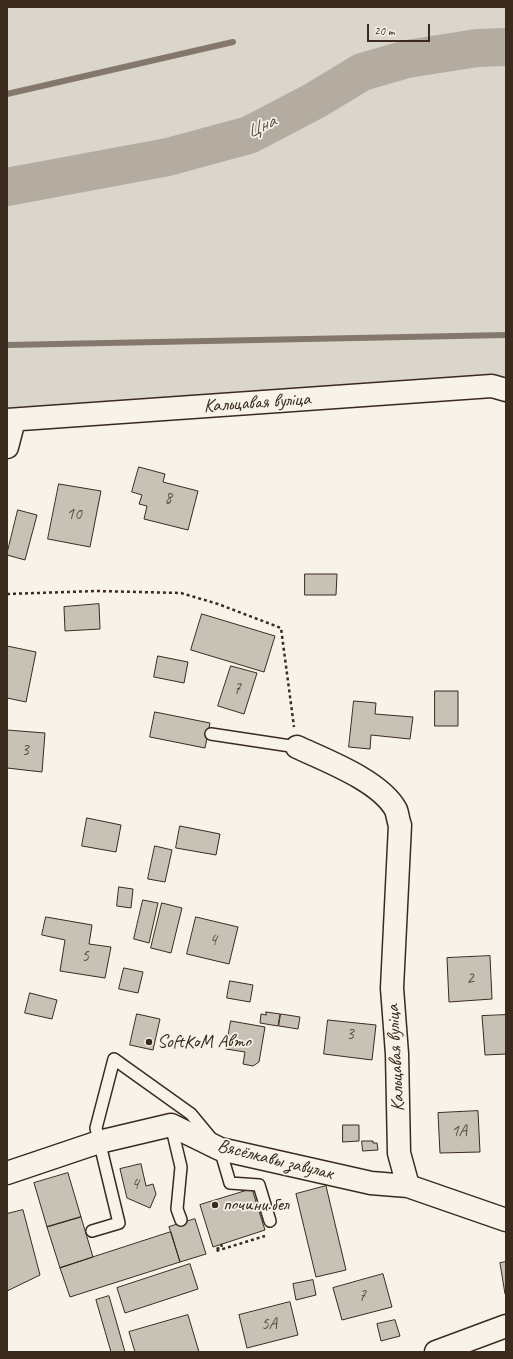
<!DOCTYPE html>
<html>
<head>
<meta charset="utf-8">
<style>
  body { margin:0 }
  #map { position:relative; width:513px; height:1359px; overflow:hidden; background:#f7f3e8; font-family:Caveat,sans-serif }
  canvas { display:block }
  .frame { position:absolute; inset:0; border:8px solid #3b2a1e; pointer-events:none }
  .scale { position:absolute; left:367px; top:24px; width:63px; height:18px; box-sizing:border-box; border:2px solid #3b2a1e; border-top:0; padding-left:5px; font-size:12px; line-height:14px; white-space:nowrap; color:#3b2a1e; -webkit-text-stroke:3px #f7f3e8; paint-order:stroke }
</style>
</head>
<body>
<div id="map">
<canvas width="513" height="1359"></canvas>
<div class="frame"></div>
<div class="scale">20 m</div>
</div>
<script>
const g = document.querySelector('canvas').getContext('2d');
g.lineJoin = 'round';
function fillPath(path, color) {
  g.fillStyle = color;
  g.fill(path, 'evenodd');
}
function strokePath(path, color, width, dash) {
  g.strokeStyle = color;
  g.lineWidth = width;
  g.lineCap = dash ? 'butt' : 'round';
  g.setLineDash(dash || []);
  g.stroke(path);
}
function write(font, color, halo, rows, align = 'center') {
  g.font = font + ' Caveat,sans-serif';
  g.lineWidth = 3.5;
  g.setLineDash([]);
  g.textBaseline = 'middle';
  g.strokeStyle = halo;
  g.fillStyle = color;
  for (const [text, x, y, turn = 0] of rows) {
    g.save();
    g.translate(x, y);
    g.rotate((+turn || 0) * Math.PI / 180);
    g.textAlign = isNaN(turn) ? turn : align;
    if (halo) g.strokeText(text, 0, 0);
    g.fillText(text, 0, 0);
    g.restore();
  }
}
fillPath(new Path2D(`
  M7,7H506V390L7,420Z`), '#dbd6cb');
strokePath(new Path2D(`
  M7,94L233,42
  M7,345L506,335`), '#84786c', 6);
strokePath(new Path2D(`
  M7,187L168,157L249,135L314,101L362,72L407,59L477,48L506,47`), '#b4aca0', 38);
const building = new Path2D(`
  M139,467L165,474L163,482L198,491L188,530L144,519L147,506L139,504L142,495L132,492Z
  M59,484L101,491L90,547L48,539Z
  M18,510L37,515L25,560L7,555Z
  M305,574H337L336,595H305Z
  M99,604L100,629L65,631L64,607Z
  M202,614L275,636L264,672L191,650Z
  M7,646L36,652L26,702L7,698Z
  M158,656L188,662L184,683L154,677Z
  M231,666L257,673L244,714L218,706Z
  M435,691H458V726H435Z
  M354,701L376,703L375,714L413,717L410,739L371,735L370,749L349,747Z
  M155,712L210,723L205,748L150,737Z
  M7,730L45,733L42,772L7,768Z
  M87,818L121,825L116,852L82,846Z
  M180,826L220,834L216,855L176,848Z
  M155,846L172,850L165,882L148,879Z
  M119,887L133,889L131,908L117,906Z
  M143,900L158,903L149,943L134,939Z
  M162,903L182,908L171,953L151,948Z
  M46,917L92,925L89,944L111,947L105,978L60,971L65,940L42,935Z
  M196,917L238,927L229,964L187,954Z
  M490,956L492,999L449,1002L447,958Z
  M124,968L143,972L138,993L119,989Z
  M230,981L253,985L250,1002L227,998Z
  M30,993L57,1000L52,1019L25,1013Z
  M266,1012L280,1014L278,1026L260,1023L261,1014L266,1015Z
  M137,1014L160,1019L153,1050L130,1045Z
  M281,1014L300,1017L298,1029L279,1026Z
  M506,1015V1054L485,1055L482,1016Z
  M328,1020L376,1025L372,1060L324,1054Z
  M231,1021L265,1027L259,1062L253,1066L243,1064L245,1052L226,1049Z
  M478,1111L480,1152L440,1153L438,1113Z
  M343,1125H359V1141L343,1142Z
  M362,1141H373V1143H377L378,1150L363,1151Z
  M141,1164L146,1186L153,1184L156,1194L150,1208L127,1198L120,1169Z
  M68,1173L81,1217L47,1227L34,1183Z
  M326,1186L346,1270L316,1277L296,1194Z
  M252,1189L265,1230L213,1247L200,1205Z
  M23,1210L40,1275L7,1291V1214Z
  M81,1217L93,1257L60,1268L47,1227Z
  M195,1219L206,1254L180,1262L169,1227Z
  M171,1232L180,1262L70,1297L60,1268Z
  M506,1262V1294H505L500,1263Z
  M190,1264L198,1289L125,1313L117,1288Z
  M383,1274L392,1307L342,1320L333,1288Z
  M313,1280L316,1295L296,1300L293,1284Z
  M109,1296L125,1352H111L96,1300Z
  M290,1302L298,1335L247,1348L239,1315Z
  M188,1315L199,1352H135L129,1332Z
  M395,1320L400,1336L381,1341L377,1324Z`);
fillPath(building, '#c8c1b6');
strokePath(building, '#3b2a1e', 1);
const service = new Path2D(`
  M211,734L297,747
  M171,1125L181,1167L177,1209L181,1220
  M92,1231L119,1223L96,1128L114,1059L191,1114L220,1149L230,1183L259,1185L270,1221`);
const minor = new Path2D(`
  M7,420L492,386L506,390
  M7,447L14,420
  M297,747C325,760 381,781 396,810C398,815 398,821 400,825L392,988L397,1054L399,1153L408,1186
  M7,1173L99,1142L171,1125L220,1149L371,1183L408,1186L506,1220
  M436,1352L506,1326`);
strokePath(service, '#3b2a1e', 14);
strokePath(minor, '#3b2a1e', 25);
strokePath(new Path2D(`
  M7,594L97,591L181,593L218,604L281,628L294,727
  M221,1244L222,1247L216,1249V1251L265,1236`), '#3b2a1e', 2.5, [3, 3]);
strokePath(service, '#f7f3e8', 11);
strokePath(minor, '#f7f3e8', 22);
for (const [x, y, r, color] of [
  [149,1042,4,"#3b2a1e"],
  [215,1205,4,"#3b2a1e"]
]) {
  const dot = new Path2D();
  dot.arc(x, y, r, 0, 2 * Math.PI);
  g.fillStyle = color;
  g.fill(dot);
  strokePath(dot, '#f7f3e8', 1.5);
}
write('17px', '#5e5044', null, [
  ["8",168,499],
  ["10",74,515],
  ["7",237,690],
  ["3",25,751],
  ["4",213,941],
  ["5",85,957],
  ["2",470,979],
  ["3",350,1035],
  ["1А",459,1132],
  ["4",135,1185],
  ["7",362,1297],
  ["5А",269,1325]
]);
write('19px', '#3b2a1e', '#f7f3e8', [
  ["Кальцавая вуліца",257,403,-4],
  ["Кальцавая вуліца",396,1058,-93],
  ["Вясёлкавы завулак",275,1160,14]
]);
write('19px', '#3b2a1e', '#f7f3e8', [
  ["SoftKoM Авто",157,1042],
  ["почини.бел",223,1205]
], 'left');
write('italic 20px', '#5f5145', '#f7f3e8', [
  ["Цна",261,127,-26]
]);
</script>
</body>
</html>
